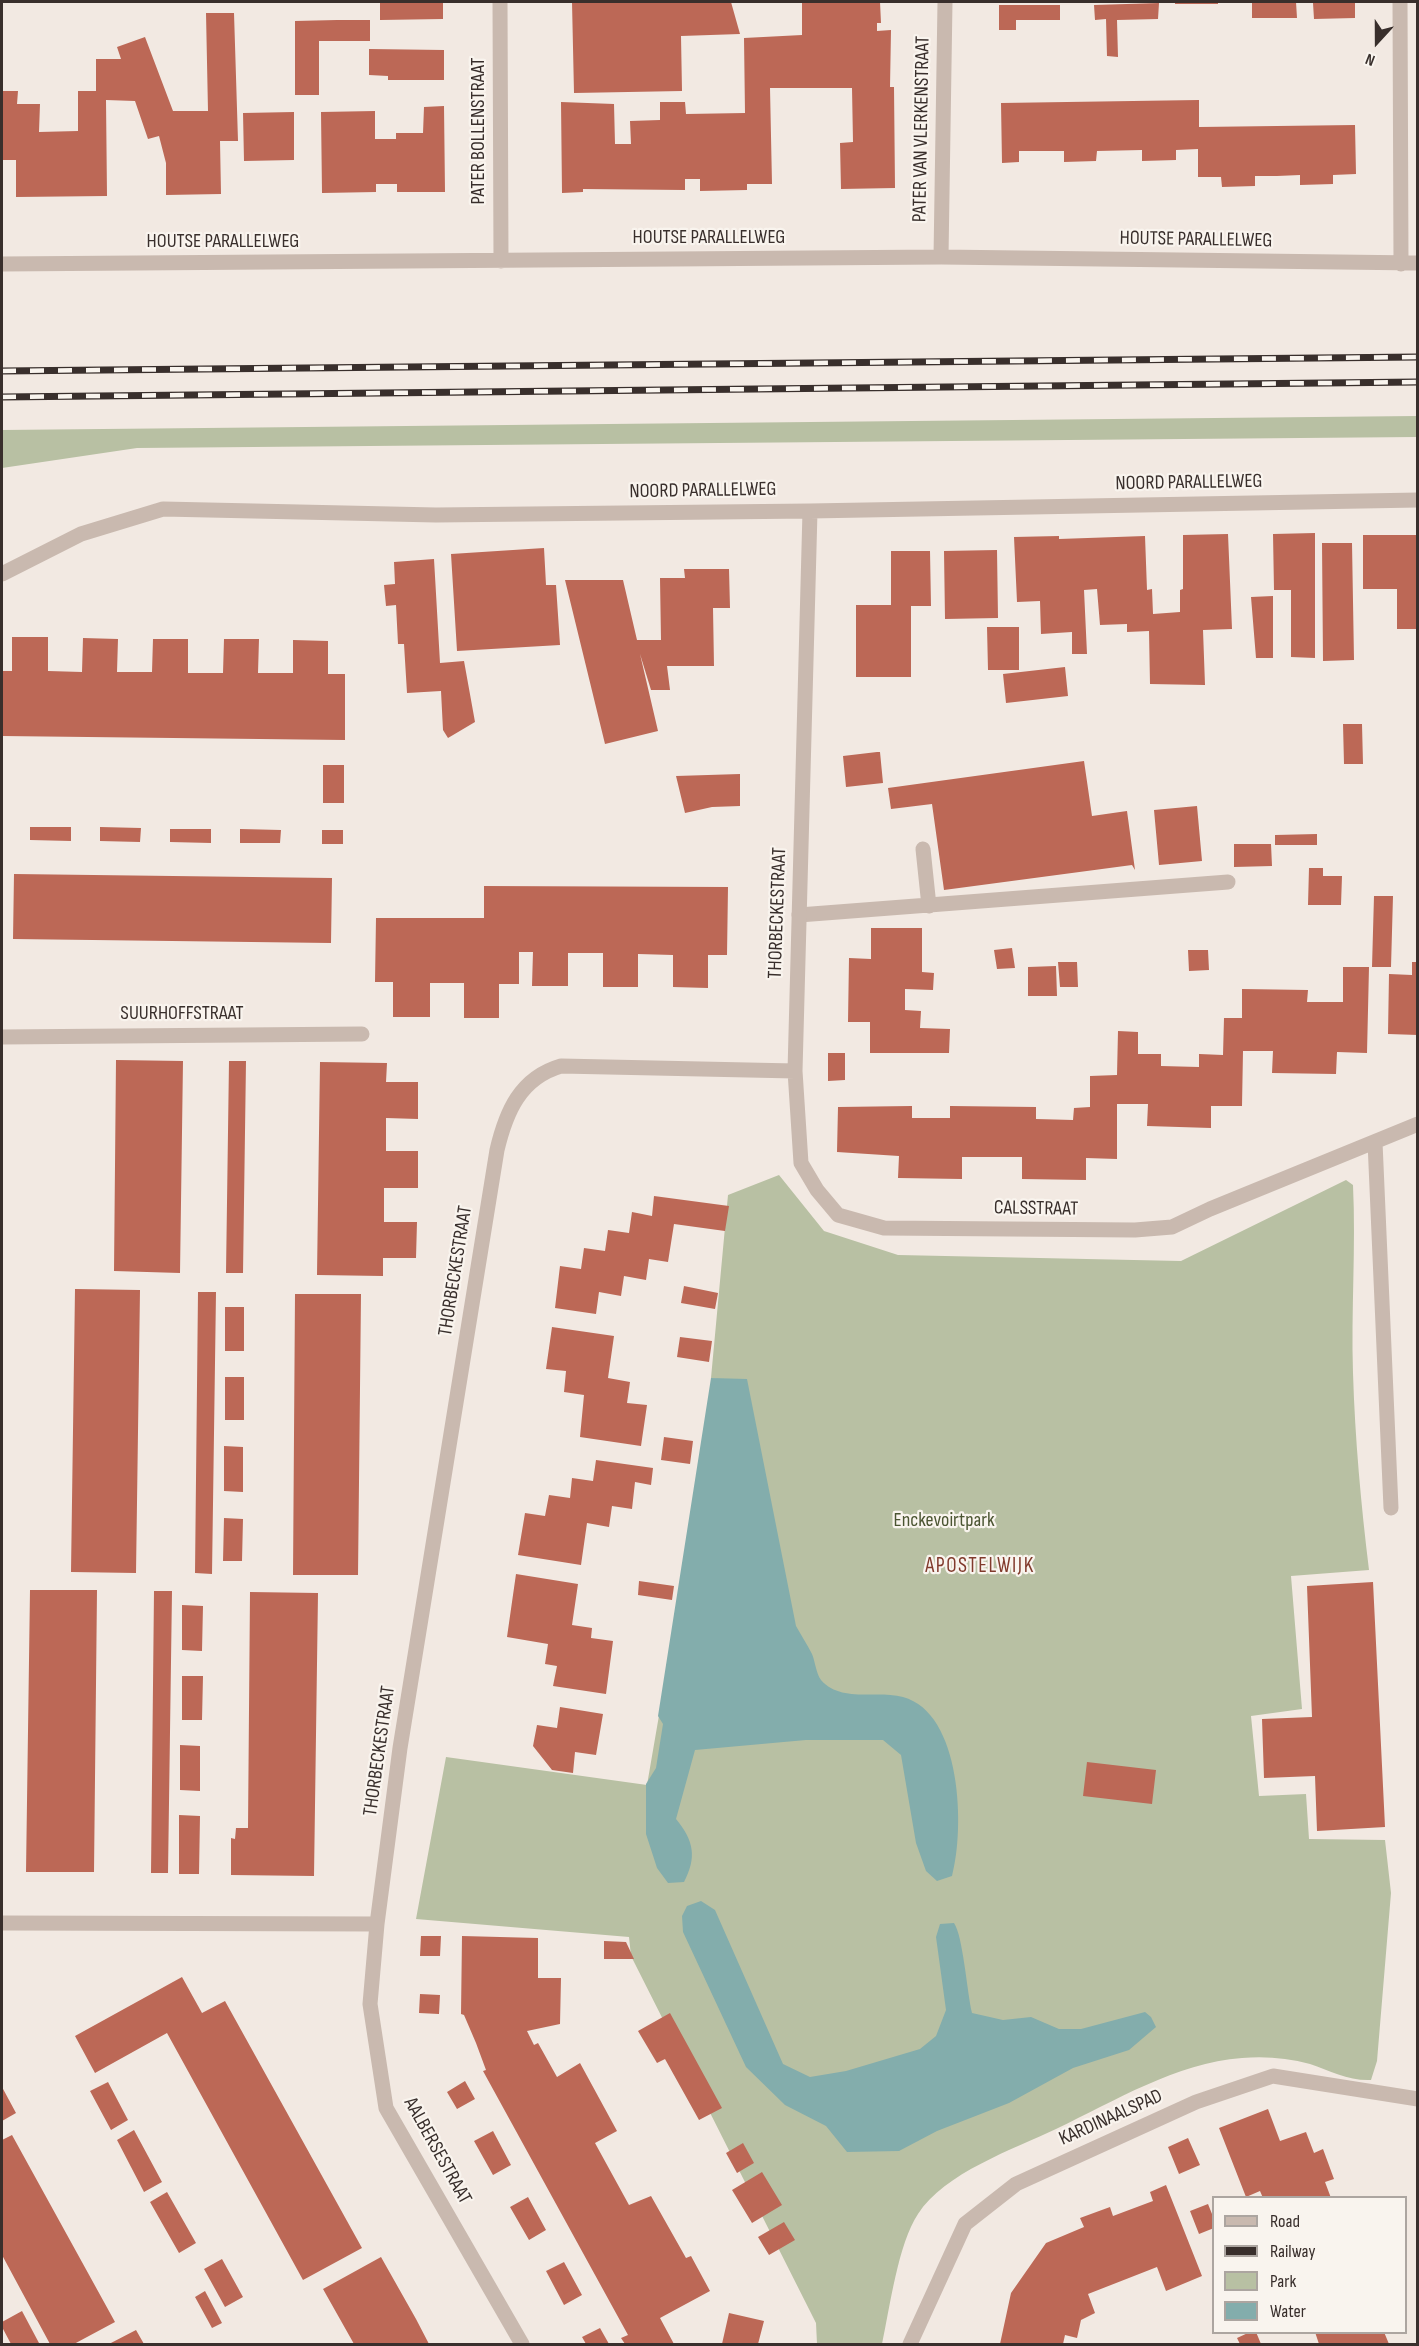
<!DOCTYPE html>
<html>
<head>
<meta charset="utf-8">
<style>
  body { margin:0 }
  #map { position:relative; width:1419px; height:2346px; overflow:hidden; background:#f2e9e2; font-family:"Sofia Sans Condensed",sans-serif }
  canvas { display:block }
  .frame { position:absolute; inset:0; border:3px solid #392f2c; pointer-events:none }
  .legend { position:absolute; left:1212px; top:2196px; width:195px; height:138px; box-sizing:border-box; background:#f9f4ee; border:2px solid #aca5a0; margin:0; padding:8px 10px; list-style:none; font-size:18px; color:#392f2c }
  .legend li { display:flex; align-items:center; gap:12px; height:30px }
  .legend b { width:30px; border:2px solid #aca5a0 }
  .north { position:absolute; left:1347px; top:12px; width:60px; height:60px; -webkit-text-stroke:4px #f9f4ee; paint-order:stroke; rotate:201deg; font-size:16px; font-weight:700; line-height:24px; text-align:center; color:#392f2c }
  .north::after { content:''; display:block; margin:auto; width:21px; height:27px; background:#392f2c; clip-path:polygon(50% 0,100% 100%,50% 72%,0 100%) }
</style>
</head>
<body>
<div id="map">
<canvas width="1419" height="2346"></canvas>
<div class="frame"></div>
<ul class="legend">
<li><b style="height:8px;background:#c9b9af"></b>Road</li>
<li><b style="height:8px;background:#392f2c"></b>Railway</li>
<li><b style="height:16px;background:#b8c0a3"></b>Park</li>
<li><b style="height:16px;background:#83adac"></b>Water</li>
</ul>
<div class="north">N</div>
</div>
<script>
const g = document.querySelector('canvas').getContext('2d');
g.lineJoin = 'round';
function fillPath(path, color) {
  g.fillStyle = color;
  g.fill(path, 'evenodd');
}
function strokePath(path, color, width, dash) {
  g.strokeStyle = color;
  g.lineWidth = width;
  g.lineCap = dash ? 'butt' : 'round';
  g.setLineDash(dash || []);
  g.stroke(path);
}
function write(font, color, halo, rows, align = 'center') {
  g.font = font + ' "Sofia Sans Condensed",sans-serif';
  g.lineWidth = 4.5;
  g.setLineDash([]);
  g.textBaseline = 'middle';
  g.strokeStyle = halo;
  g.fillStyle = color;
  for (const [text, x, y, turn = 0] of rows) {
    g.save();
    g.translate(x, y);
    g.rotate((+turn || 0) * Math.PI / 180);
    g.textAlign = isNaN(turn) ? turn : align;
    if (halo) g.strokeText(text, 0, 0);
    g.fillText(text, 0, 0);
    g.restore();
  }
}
fillPath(new Path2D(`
  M1417,416V437L137,448L2,468V430Z
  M779,1175L824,1231L898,1255L1181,1261L1346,1180L1353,1185C1356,1248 1351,1310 1353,1373C1355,1439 1361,1504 1369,1570L1291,1576L1302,1709L1251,1716L1259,1796L1306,1794L1309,1839L1385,1840L1391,1893L1377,2061L1371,2080C1349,2081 1330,2071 1310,2064C1288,2058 1265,2056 1242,2058C1176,2063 1115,2101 1056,2129C1014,2149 944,2173 918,2214C898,2244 890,2307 882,2344H817L816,2323L631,1956L629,1937L416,1919L446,1757L647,1785L717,1379L711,1378L728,1195Z`), '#b8c0a3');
fillPath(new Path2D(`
  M711,1378L747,1379L796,1626C801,1635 807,1644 812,1654C815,1661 816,1673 821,1680C841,1703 877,1690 903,1697C962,1713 965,1829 952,1876L937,1881L926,1871L916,1843L901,1755L883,1740H806L695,1750L676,1819C694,1841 697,1857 684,1882L668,1883L657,1868L646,1834V1784L656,1768L663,1724L658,1716Z
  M701,1901L715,1910L783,2064L810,2077L846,2071L920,2049L936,2036L946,2010L936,1937L940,1924L954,1923C963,1936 967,1992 972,2013L1003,2020L1031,2017L1059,2029H1081L1145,2012L1151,2017L1156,2027L1129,2050L1073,2068L1009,2103L937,2131L899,2151L847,2152L826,2126L785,2105L746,2067L683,1932L682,1916L687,1906Z`), '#83adac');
fillPath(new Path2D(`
  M380,2H443V19L380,20Z
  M572,2H731L740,34L681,36L682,91L574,93Z
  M802,2H880L881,23H877V31L891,30L890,87H894L895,188L841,189L840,143L853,142L852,88H770L772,184H747V190L700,191V179H685V190L583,189V192L562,193L561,102L614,104L615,144H631L630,121L660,120V102H685L686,114L745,113L744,38L802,35Z
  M1175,2H1218V4H1175Z
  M1296,2L1297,18H1252V3Z
  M1355,2V18L1314,19L1313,3Z
  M1159,3L1158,19L1117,20L1118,57L1107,56L1106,19L1095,20L1094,5Z
  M999,5H1060V20H1016V30H999Z
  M206,13H234L238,141H220L221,194L166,195V163L159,136L148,139L135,101L106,100L107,196L16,197V160H2V91H18L17,104H40L39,132L78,131V91H96V59H121L117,47L145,37L173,111H208Z
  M337,20H370V41H319V95H295V21Z
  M369,49L444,50V80H388V76L369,75Z
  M1199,100V127L1355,125L1356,174L1333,175V184L1300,185V175L1277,176H1255V186L1222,187L1221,177H1198V149L1176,150V160L1142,161V150L1097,151L1096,161L1064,162V151H1019V162L1002,163L1001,103Z
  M444,106L445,192H397V184H376V192L322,193L321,112L375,111V139H396V133H423L424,107Z
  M294,112V160L244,161L243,113Z
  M1315,533V658L1291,657V590H1274L1273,534Z
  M1228,534L1232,629L1203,630L1205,685L1150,684L1149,631L1127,632V624L1100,625L1097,589L1084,590L1087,654H1072V632L1041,634L1040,601L1017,602L1014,537L1059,536V539L1145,536L1147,590L1152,589L1153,614L1180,612V590L1183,589V535Z
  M1363,535H1418V629H1397V589H1363Z
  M1322,543H1352L1354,660L1323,661Z
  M544,548L546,585H556L560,645L457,651L451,554Z
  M997,550L998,618L945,619L944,551Z
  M891,551H930L931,606H911V677H856V605H891Z
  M434,559L440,663L464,661L475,722L448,738L443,730L441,691L407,693L404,644H398L396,605L386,606L384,585L395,584L394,562Z
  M684,569H729L730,608H713L714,666H667L670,690H651L640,654L658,731L605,744L565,580H623L637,640H661L660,578H685Z
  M1273,596V658H1256L1251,597Z
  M987,627H1019V670H988Z
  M12,637H48V671L82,672L83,638L118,639L117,672H152L153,639H188V673H223L224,639H259L258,673H293V640L328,641V674H345V740L2,736V671H12Z
  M1065,667L1068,696L1006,703L1003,674Z
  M1343,724H1362L1363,764H1344Z
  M877,752H880L883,783L846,787L843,756Z
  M1084,761L1092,816L1127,811L1135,870L1132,865L944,890L932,804L891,809L888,788Z
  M323,765H344V803H323Z
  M740,774V806L712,807L685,813L676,776Z
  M1197,806L1202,861L1159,865L1154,810Z
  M30,827H71V841L30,840Z
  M100,827L141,828L140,842L100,841Z
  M170,829H211V843L170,842Z
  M240,829L281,830L280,843H240Z
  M322,830H343V844H322Z
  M1317,834V845H1275V835Z
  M1234,844H1271L1272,866L1234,867Z
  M1309,868H1323V876H1342L1341,905H1308Z
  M14,874L332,878L331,943L13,939Z
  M484,886L728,887L727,955H708V988L673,987V955L638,954V987H603V953H568V986H532L533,952H519V984H499V1018H464V983H430V1017H393V982H375L376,918H484Z
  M1374,896H1393L1391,967H1372Z
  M871,928H922V972L934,973L933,990L905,989V1010L921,1011L920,1028L950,1029L949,1053H870V1022H848L849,958L871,959Z
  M1012,948L1015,968L997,969L994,950Z
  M1188,950H1208L1209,970L1189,971Z
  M1058,962H1077L1078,987H1060Z
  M1412,962H1418V1035L1388,1034L1389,974L1412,975Z
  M1056,966L1057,996H1028V967Z
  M1343,967H1369L1367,1053L1337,1052L1336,1074L1272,1073L1273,1051H1243L1242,1106H1211V1128L1147,1126L1148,1104H1117V1159L1086,1158V1180L1022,1179V1157H962V1179L898,1178L899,1156L837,1152L838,1107L912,1106V1118H950V1106L1036,1107V1119L1073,1120L1074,1108L1090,1107V1076L1117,1075L1118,1031L1138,1032V1054H1161V1066L1199,1067V1054L1223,1055L1224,1018H1242V989L1308,990L1307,1002H1343Z
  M828,1053H845V1080L828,1081Z
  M116,1060L183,1061L180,1273L114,1271Z
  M229,1061H246L243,1273H226Z
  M320,1062L387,1063L386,1082H418V1119L386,1118V1151H418V1188H384V1222H417L416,1258H383V1276L317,1275Z
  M654,1196L729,1206L725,1231L674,1224L668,1262L649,1259L646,1280L624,1276L621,1296L599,1292L596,1314L555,1308L560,1266L581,1269L584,1248L605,1251L608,1230L629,1233L632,1212L652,1216Z
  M684,1286L718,1293L715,1309L681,1303Z
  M75,1289L140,1290L136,1573L71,1572Z
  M198,1292H216L212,1574L195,1573Z
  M295,1294H361L358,1575H293Z
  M225,1307H244V1351H225Z
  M552,1327L614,1336L608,1378L630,1382L627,1403L647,1405L641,1446L580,1437L584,1395L564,1392L566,1371L546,1369Z
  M680,1337L712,1341L709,1362L677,1357Z
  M225,1377H244V1420H225Z
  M664,1437L693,1441L690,1464L661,1460Z
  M224,1446L243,1447V1492L224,1491Z
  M596,1460L653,1468L651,1485L635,1482L632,1509L612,1506L609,1527L587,1523L581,1565L518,1555L525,1513L545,1516L549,1495L570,1498L572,1478L593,1481Z
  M224,1518L243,1519L242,1561H223Z
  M516,1574L578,1584L572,1625L592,1628L591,1638L613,1641L606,1694L553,1686L557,1666L545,1664L548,1644L507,1637Z
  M639,1581L674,1586L672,1600L638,1595Z
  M1373,1582L1385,1827L1317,1831L1315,1776L1264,1778L1262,1719L1312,1717L1307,1586Z
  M30,1590H97L94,1872H26Z
  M154,1591H172L168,1873H151Z
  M250,1592L318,1593L314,1876L231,1875V1838L235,1839L236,1828H248Z
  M182,1605L203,1606L202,1651L182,1650Z
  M182,1676H203L202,1720H182Z
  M560,1707L603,1714L596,1755L575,1752L573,1773L552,1770L533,1746L537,1725L557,1728Z
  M180,1745L200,1746V1791L180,1790Z
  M1087,1762L1156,1770L1152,1804L1083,1796Z
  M179,1815L200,1816L199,1874H179Z
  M421,1936H441L440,1956H420Z
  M462,1936L538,1938V1978H561L560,2024L527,2031L534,2045L538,2043L557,2077L580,2063L617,2131L595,2143L629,2205L651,2196L686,2258L691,2256L710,2291L660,2318L674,2344H625L621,2338L628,2335L483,2071L486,2070L476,2043L464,2015L461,2014Z
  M604,1941L626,1942L634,1959H604Z
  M182,1977L202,2013L225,2001L362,2248L303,2280L167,2033L95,2073L75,2036Z
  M420,1994L440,1995L439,2014L419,2013Z
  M670,2013L722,2108L699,2120L665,2059L657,2063L638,2031Z
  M465,2081L475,2099L457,2109L447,2092Z
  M108,2082L128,2120L111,2130L90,2091Z
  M2,2087L16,2113L2,2121Z
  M1268,2109L1280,2141L1306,2132L1314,2153L1323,2149L1334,2179L1325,2182L1331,2198H1263L1260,2191L1246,2197L1219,2128Z
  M134,2130L162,2182L144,2192L117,2140Z
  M493,2131L511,2165L493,2175L474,2141Z
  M12,2135L115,2322L74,2344H50L2,2255V2140Z
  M1188,2138L1200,2165L1179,2174L1168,2147Z
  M743,2143L754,2163L737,2173L726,2153Z
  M762,2172L782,2205L752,2223L732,2190Z
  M1166,2185L1202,2276L1166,2291L1157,2267L1088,2294L1095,2313L1081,2320L1077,2338L1065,2335L1063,2344H1000L1011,2293L1046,2243L1084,2227L1080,2218L1110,2207L1113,2216L1153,2201L1150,2192Z
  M167,2192L196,2243L179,2253L150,2202Z
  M528,2197L546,2230L529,2240L510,2207Z
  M1208,2204L1214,2219V2228L1199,2234L1190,2211Z
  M784,2222L795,2240L769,2255L758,2237Z
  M381,2257L416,2319L429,2344H354L323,2289Z
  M222,2259L243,2297L225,2307L204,2269Z
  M564,2262L582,2295L564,2305L546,2271Z
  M205,2291L222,2323L212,2328L195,2297Z
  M22,2311L39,2343L36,2344H11L2,2327V2322Z
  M729,2313L764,2321L758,2344H722Z
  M600,2328L609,2344H586L582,2337Z
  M136,2330L144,2344H109Z
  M1250,2332H1256L1261,2344H1240L1237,2338Z
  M1315,2332H1384L1389,2344H1319Z`), '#bc6856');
strokePath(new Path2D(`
  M923,849L929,906
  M799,915L1228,882`), '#c9b9af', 15);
strokePath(new Path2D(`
  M500,2L501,261
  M1400,2L1401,264
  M941,257L945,2
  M2,264L941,257L1418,263
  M2,574L81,534L163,509L436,515L810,511L1418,500
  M2,1037L362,1034
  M795,1071L801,1163L817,1190L838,1215L884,1228L1135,1230L1172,1227L1210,1209L1418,1124
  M1375,1142L1391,1508
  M2,1923L377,1924L400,1748L497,1150C506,1112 520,1078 561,1066L795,1071L810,511
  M377,1924L370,2004L386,2108L522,2344
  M910,2344L965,2224L1016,2184L1196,2102L1273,2076L1418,2099`), '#c9b9af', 15);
const rail = new Path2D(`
  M2,371L1418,357
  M2,397L1418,382`);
strokePath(rail, '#392f2c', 7);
strokePath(rail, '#f9f4ee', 4.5, [14]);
write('20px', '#392f2c', '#f9f4ee', [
  ["PATER VAN VLERKENSTRAAT",922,129,-89],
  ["PATER BOLLENSTRAAT",479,131,-90],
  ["HOUTSE PARALLELWEG",709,238],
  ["HOUTSE PARALLELWEG",1196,240,1],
  ["HOUTSE PARALLELWEG",223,242],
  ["NOORD PARALLELWEG",1189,483,-1],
  ["NOORD PARALLELWEG",703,491,-1],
  ["THORBECKESTRAAT",778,913,-88],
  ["SUURHOFFSTRAAT",182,1014],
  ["CALSSTRAAT",1036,1209,1],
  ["THORBECKESTRAAT",456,1271,-81],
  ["THORBECKESTRAAT",380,1751,-82],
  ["KARDINAALSPAD",1111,2118,-24],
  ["AALBERSESTRAAT",437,2151,61]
]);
write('20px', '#4b5532', '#f9f4ee', [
  ["Enckevoirtpark",944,1521]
]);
g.letterSpacing = '1.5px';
write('21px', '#813a2c', '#f9f4ee', [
  ["APOSTELWIJK",980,1567]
]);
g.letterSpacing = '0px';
</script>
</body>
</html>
